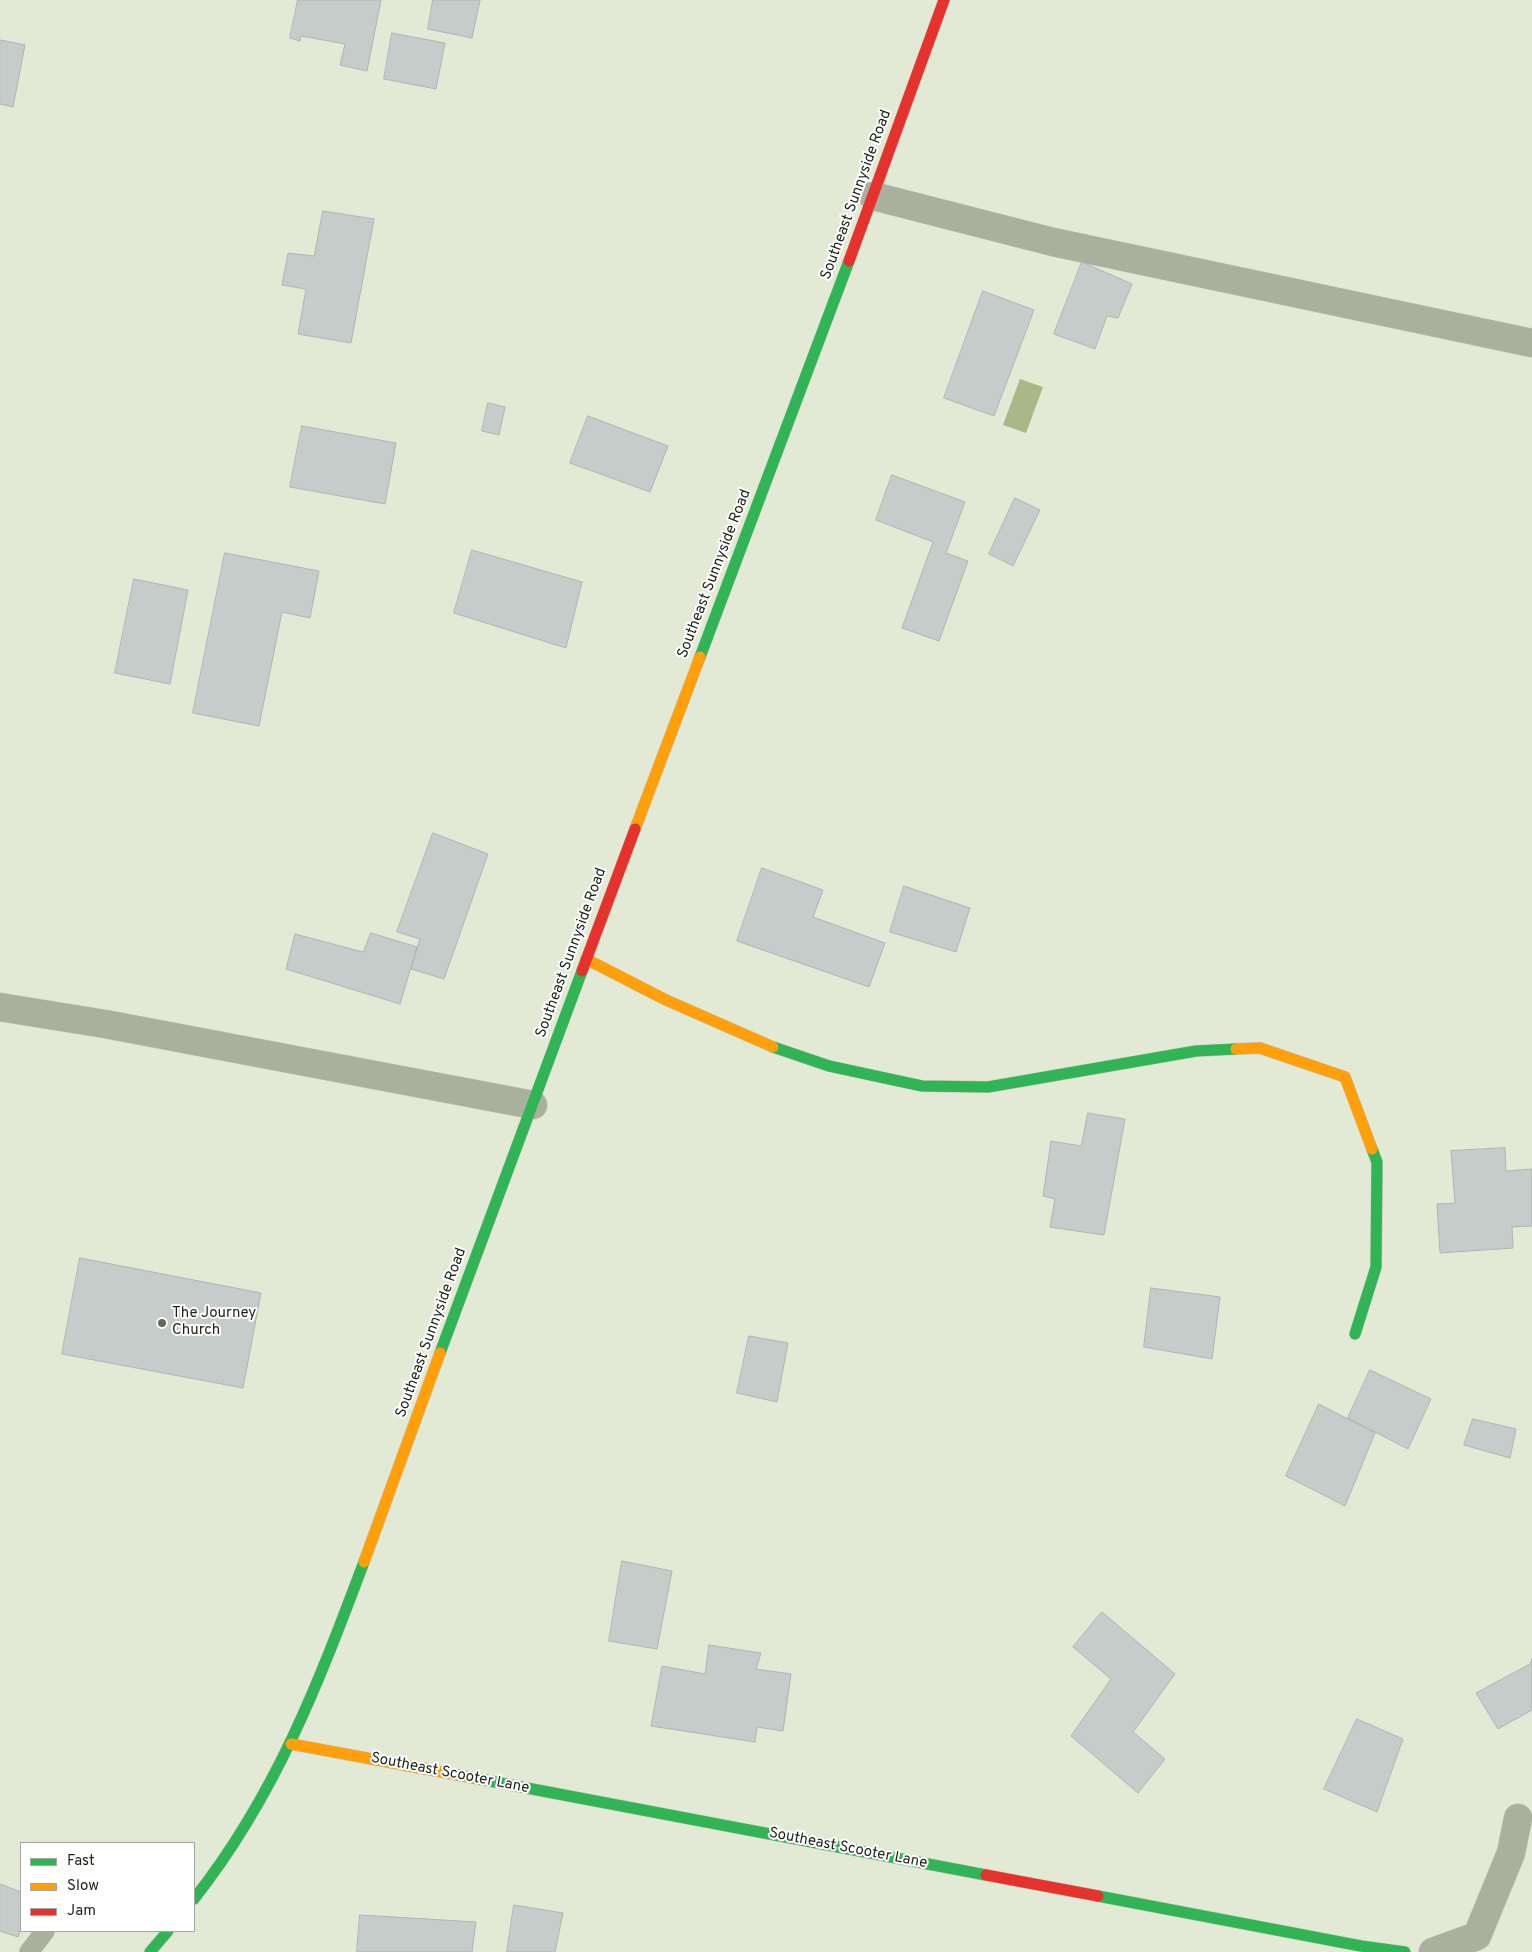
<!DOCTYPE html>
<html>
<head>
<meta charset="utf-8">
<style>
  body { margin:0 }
  #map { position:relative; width:1532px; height:1952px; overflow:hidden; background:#e2e9d5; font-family:Overpass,sans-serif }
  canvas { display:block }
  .legend { position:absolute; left:20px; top:1842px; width:175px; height:90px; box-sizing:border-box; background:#fff; border:1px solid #a5a7a2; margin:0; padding:6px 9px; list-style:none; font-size:15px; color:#1f2316 }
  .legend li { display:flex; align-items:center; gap:10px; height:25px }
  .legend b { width:25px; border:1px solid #a5a7a2 }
</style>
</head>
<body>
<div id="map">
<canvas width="1532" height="1952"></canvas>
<ul class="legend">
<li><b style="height:6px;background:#30b455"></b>Fast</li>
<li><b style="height:6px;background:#ff9f0a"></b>Slow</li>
<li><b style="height:6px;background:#e5322d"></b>Jam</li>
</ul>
</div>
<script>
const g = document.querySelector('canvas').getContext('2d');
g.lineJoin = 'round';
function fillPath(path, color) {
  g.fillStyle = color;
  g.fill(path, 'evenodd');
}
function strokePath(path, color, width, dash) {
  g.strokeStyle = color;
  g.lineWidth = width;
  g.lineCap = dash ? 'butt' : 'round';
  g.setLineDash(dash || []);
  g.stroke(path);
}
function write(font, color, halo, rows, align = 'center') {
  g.font = font + ' Overpass,sans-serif';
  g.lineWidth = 4;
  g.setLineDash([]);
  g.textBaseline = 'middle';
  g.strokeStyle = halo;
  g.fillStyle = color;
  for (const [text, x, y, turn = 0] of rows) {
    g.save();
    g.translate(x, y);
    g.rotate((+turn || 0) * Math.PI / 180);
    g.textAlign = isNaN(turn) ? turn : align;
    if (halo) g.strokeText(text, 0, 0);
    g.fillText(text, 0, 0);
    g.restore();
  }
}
fillPath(new Path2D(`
  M1020,379L1043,387L1026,433L1003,425Z`), '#a9b789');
const building = new Path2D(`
  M298,0H381L367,71L340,65L345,44L301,36L300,41L290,38Z
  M433,0H480L472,38L428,29Z
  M392,33L445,43L436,89L384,79Z
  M0,40L25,45L13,107L0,104Z
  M323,211L374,219L351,343L298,334L306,289L282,285L288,253L314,256Z
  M1082,262L1132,284L1118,318L1107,316L1095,349L1054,334Z
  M983,291L1034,310L994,416L944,398Z
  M488,403L505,407L499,435L482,431Z
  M588,416L668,446L650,492L570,463Z
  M302,426L396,443L385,504L290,487Z
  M892,475L965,502L946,553L968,561L939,641L902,628L933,542L876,520Z
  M1015,498L1040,510L1013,566L989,554Z
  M472,550L582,582L566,648L454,613Z
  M225,553L319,571L310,618L282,612L259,726L193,713Z
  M134,579L188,590L170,684L115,673Z
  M433,833L488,854L444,979L411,969L420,939L397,932Z
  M762,868L823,890L813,917L885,943L869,987L737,941Z
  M904,886L970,908L956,952L890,932Z
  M371,933L417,947L400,1004L286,969L295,934L363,952Z
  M1088,1113L1125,1119L1104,1235L1050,1227L1055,1199L1043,1196L1051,1141L1081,1146Z
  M1505,1148L1506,1171L1532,1169V1226L1512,1227L1513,1248L1440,1253L1437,1204L1455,1203L1451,1151Z
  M80,1258L261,1293L243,1388L62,1354Z
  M1151,1288L1220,1297L1212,1359L1144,1347Z
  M749,1336L788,1343L777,1402L737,1393Z
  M1370,1370L1431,1399L1408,1449L1348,1418Z
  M1319,1404L1375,1433L1345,1506L1286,1476Z
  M1473,1419L1516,1429L1510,1458L1464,1445Z
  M622,1561L672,1571L657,1649L609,1641Z
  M1102,1612L1175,1674L1133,1732L1165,1759L1138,1793L1071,1736L1111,1679L1073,1647Z
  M709,1645L761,1653L756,1669L791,1674L783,1731L757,1727L755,1742L651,1726L662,1666L705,1674Z
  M1532,1659V1710L1498,1729L1476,1693L1530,1664Z
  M1357,1719L1403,1739L1377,1812L1324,1789Z
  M0,1884L21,1892V1928L18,1937L0,1931Z
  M514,1905L563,1913L555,1952H507Z
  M360,1915L476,1922L472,1952H357Z`);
fillPath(building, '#c6ccc9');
strokePath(building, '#afb5b2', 1);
const lane = new Path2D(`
  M29,1952L45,1931`);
const street = new Path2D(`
  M873,196L1053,242L1532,343
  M0,1007L105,1024L533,1105
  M1433,1952L1477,1936L1511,1853L1518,1818`);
const fast = new Path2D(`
  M700,657L849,261
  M773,1047L829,1066L922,1086L988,1087L1196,1051L1236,1049
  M1355,1334L1376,1267L1377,1162L1372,1149
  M440,1353L582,971
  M474,1778L986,1875
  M1098,1896L1361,1946L1405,1952
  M194,1899C276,1795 318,1684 364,1562
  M150,1952L168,1931`);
const slow = new Path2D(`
  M635,829L700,657
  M586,959L666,1000L773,1047
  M1236,1049L1260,1048L1345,1077L1372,1149
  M364,1562L440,1353
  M291,1744L474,1778`);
const jam = new Path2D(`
  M849,261L944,0
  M582,971L635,829
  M986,1875L1098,1896`);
strokePath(lane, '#bec4b4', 20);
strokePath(street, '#bec4b4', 29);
strokePath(fast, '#bec4b4', 12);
strokePath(slow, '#bec4b4', 12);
strokePath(jam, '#bec4b4', 12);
strokePath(lane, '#aaaf9e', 19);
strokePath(street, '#aaaf9e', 28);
strokePath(fast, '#30b455', 11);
strokePath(slow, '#ff9f0a', 11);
strokePath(jam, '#e5322d', 11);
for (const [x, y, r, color] of [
  [162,1323,5,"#636859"]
]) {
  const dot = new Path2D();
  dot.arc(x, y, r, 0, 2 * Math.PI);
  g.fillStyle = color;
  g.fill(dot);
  strokePath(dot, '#fff', 2);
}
write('15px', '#1f2316', '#fff', [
  ["Southeast Sunnyside Road",857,195,-70],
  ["Southeast Sunnyside Road",715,574,-69],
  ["Southeast Sunnyside Road",572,953,-70],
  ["Southeast Sunnyside Road",432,1333,-70],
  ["Southeast Scooter Lane",450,1774,11],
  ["Southeast Scooter Lane",848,1849,11]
]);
write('15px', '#1f2316', '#fff', [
  ["The Journey",172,1314],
  ["Church",172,1331]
], 'left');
</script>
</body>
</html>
